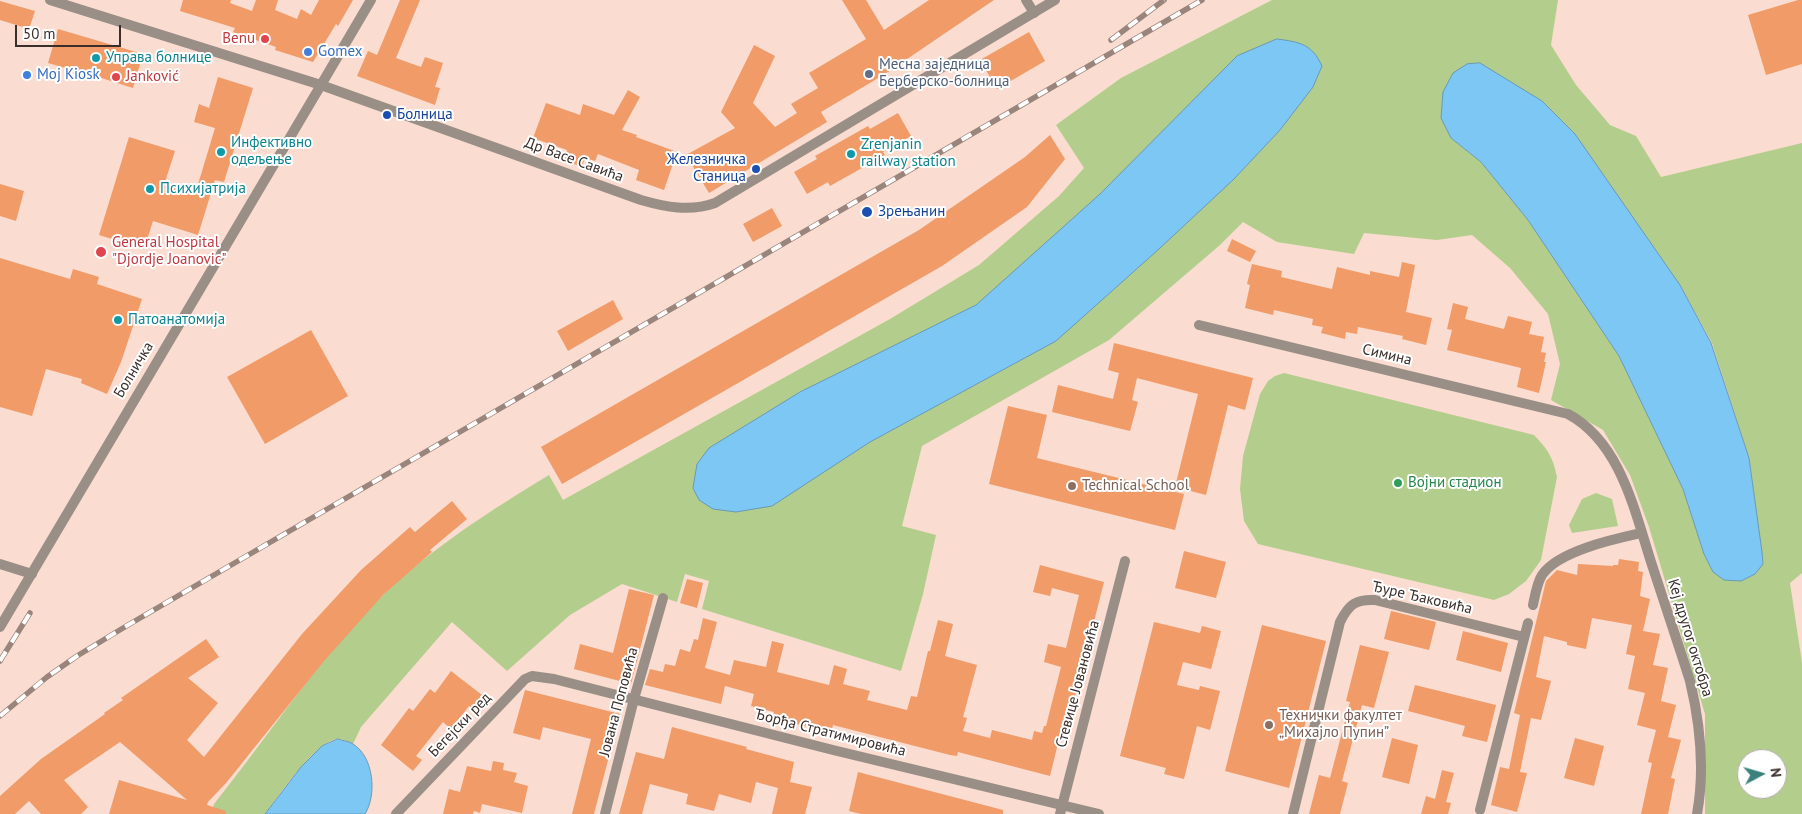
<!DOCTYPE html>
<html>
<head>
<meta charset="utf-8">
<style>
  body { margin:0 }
  #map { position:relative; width:1802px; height:814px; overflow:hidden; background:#fadcd0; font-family:"PT Sans",sans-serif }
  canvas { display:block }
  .north { position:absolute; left:1737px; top:749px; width:50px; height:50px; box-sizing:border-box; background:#fff; border:1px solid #b0abaa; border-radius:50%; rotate:84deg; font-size:14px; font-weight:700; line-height:20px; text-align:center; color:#3a2e2a }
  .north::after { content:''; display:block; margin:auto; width:18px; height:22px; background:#3a817b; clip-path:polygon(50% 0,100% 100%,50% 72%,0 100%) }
  .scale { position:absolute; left:15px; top:25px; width:106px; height:22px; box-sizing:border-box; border:2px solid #3a2e2a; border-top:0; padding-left:6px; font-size:15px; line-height:18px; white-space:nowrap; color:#3a2e2a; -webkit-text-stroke:4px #fff; paint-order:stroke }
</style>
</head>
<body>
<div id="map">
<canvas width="1802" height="814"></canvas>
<div class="north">N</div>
<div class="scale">50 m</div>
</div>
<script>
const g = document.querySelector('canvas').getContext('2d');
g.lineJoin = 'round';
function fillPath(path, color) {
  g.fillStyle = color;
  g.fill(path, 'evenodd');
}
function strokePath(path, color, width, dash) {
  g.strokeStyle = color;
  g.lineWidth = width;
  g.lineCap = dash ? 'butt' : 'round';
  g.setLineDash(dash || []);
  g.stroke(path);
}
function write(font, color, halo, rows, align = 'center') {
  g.font = font + ' "PT Sans",sans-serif';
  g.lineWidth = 4;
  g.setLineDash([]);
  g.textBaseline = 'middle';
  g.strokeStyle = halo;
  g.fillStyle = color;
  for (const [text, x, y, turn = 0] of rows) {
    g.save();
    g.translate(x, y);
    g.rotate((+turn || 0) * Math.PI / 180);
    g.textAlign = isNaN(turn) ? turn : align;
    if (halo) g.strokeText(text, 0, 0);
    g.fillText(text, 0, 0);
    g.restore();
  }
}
fillPath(new Path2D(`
  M1272,0H1558L1551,45L1576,85L1610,125L1636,136L1661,177L1802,143V573L1790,583L1802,663V814H1705V714L1649,527L1630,475L1603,430L1551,400L1560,364L1548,314L1510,268L1472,235L1437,240L1364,233L1354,254L1277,242L1243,222L1220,245L1109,340L922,446L902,526L936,535L923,594L901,671L702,609L709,581L685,574L677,602L622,584L570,615L507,671L452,622L361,727L353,744C349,742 342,739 338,739C316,740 278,797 265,814H211L214,804C269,735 320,657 383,595C433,547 490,511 549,475L563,500L890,319L979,265L1059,196L1084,168L1056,125L1121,78ZM1451,138L1680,285L1712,343L1749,458L1763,564L1713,572L1704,554L1683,489L1619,356L1528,220L1481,162ZM1747,759H1777V789H1747Z
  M1284,373L1534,435C1548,450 1553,457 1557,477L1541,560L1526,581L1509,594L1494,600L1258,544L1244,521L1240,489L1243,456L1260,394L1268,381L1275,376Z
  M1596,493L1612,499L1618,526L1572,533L1569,525L1582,499Z`), '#b3ce8c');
const water = new Path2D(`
  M1277,39C1300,42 1312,44 1322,66L1313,87L1280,130L1233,180L1159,249L1056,341L870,442L772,506L736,512L713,509L699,500L693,488L697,464L709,448L800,392L976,305L1100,194L1237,56Z
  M1480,63L1542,101L1575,134L1680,285L1711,343L1749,458L1762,552L1763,564L1755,574L1741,581L1724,580L1713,572L1704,554L1683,489L1619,356L1528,220L1481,162L1451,138L1441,118L1443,92L1453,73L1467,64Z
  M338,739C343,741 349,741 353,744C374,757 377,795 365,814H265L301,767L322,746Z`);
fillPath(water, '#7dc7f4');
strokePath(water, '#6999b7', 1);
fillPath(new Path2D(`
  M183,0H231L230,3L252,11L256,0H278L275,10L297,19L301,9L311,15L319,0H353L338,26L336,24L313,62L275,50L276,47L233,32L235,28L180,11Z
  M400,0H420L396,58L421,67L425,57L443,63L435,87L440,88L435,105L357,76L368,51L377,55Z
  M842,0H866L884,30L929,0H994L885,74L821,112L827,122L709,193L686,155L735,128L721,112L754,45L775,56L753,103L775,127L797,113L791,104L818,88L809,73L866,39Z
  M1798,0H1802V64L1766,75L1748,15Z
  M0,1L35,11L29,29L0,20Z
  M58,29L143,54L133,88L76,70V71L48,63Z
  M1029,32L1045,61L997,89L980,60Z
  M218,77L253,88L224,182L215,180L198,235L153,221L144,249L99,235L129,137L175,151L165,182L196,191L215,128L194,122L199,104L209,108Z
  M628,90L640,97L622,130L637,135L636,137L677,152L664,190L636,180L639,170L598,154L595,161L585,158L582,167L564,160L567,150L533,138L546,103L580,115L583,104L614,115Z
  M898,113L911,136L883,152L885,155L830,186L828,182L807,194L794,172L817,159L815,156L868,126L870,129Z
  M1050,135L1065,159L1027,207L942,266L562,484L541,447L919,230L1025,157Z
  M0,184L24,191L16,221L0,216Z
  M772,208L782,226L753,242L743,224Z
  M1232,239L1256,251L1250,262L1227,251Z
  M0,258L70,279L73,269L99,277L97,284L142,299L121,362L107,394L81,383L82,379L46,369L32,416L0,407Z
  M1402,262L1415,265L1406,312L1432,318L1426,345L1402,339L1403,336L1358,327L1357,334L1346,332L1345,339L1321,333L1323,327L1312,325L1313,319L1274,310L1273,315L1245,308L1250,285L1247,284L1252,264L1282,271L1281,277L1332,289L1337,267L1370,275V271L1399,277Z
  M613,300L623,319L568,351L557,331Z
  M1453,303L1468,307L1465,319L1504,329L1508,316L1532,322L1529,334L1544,337L1541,352L1546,353L1544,362H1546L1539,393L1517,387L1521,368L1447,350L1452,330L1447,329Z
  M311,330L348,396L265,444L227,377Z
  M1114,343L1253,378L1245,410L1228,405L1206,495L1175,487L1198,394L1137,378L1132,400L1138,402L1130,431L1052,412L1058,385L1113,399L1119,373L1108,370Z
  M1008,406L1047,415L1037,458L1184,494L1175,530L989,484Z
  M452,501L467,519L430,550L432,552L383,595L325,660L226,783L208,802L207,805L226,811V814H109L119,780L187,800L120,742L64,780L88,807L81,814H41L29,801L15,814H0V796L41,759L105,714L104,713L123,700L121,698L206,639L219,657L188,678L218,703L187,740L204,757L302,634L361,570L410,527L415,532Z
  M1184,551L1226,562L1216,598L1175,588Z
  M1619,559L1639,562L1638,571L1643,572L1640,596L1650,599L1643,631L1660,634L1653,665L1668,668L1661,701L1676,705L1668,737L1681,740L1671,778L1675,779L1668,814H1641L1652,763L1648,762L1656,730L1637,725L1645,693L1628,689L1635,656L1626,654L1632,625L1592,618L1586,649L1567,645V642L1544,636L1536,677L1551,681L1541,720L1531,718L1520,772L1527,773L1517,812L1491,805L1500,767L1509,769L1520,715L1514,713L1546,581L1557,570L1577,575L1578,564L1613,566V565H1618Z
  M1040,565L1104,582L1067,728L1062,727L1050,776L958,752L957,756L950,755L833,725L831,733L773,718L774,712L751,706L754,694L725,686L721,704L645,685L650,669L663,672L665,664L675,666L680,649L690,652L694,639L698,640L703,618L717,622L705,668L730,675L734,660L766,667L772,641L784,644L777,672L829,685L834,665L847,669L843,684L870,691L867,700L907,710L911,696L917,697L928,651H930L938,620L953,624L945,656L977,665L963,717L967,718L963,731L990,738L992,730L1032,740L1034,731L1042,733L1044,726H1046L1061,667L1044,662L1048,644L1066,648L1079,595L1052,588L1050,596L1033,592Z
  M687,579L703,583L697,608L680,603Z
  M629,589L654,595L631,684L574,669L580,644L613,653Z
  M1391,611L1436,622L1429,650L1384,639Z
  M1154,622L1200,633L1202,626L1221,631L1211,669L1183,662L1177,685L1199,690L1200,686L1220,691L1210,730L1197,726L1184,779L1164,774L1166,768L1120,756Z
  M1262,625L1326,641L1289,788L1225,771Z
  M1463,631L1508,643L1501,672L1456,660Z
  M1360,645L1389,652L1374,708L1362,705L1342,781L1348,783L1340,814H1309L1319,775L1330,778L1350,702L1346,701Z
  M451,671L482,695L472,708L469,706L451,729L443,722L416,756L422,760L413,771L381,745L409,708L413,711L430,689L435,693Z
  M1415,685L1496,705L1487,742L1462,736L1465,726L1408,711Z
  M525,690L620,714L594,814H572L591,739L543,727L540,740L513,733Z
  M672,727L747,747L746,749L794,762L790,782L812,787L805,814H772L778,788L756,782L751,803L719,794L714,811L686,804L688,794L650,784L642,814H619L636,752L664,759Z
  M1392,738L1418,745L1409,784L1382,777Z
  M1575,738L1604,746L1594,786L1564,778Z
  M493,761L504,763L503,770L517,773L514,782L528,786L522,813L482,804L480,813L474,811L473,814H443L449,789L460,792L467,766L491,771Z
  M1442,770L1454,773L1446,802L1451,803L1448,814H1421L1426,796L1435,799Z
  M858,772L1003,810V814H861L849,811Z`), '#f09b68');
strokePath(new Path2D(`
  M50,0L321,85L371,0
  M1026,0L1034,13
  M1199,325L1568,414C1622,443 1635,514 1653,568C1665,605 1678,643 1690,681C1700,723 1705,770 1697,814
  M0,564L32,574
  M1533,605C1535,595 1537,583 1542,575C1558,551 1614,539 1641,533
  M1480,810L1528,623
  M396,814L525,679L532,676L554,679L833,750L1099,814
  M605,814L634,699L663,598
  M1060,814L1125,561
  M1293,814L1340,622C1349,604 1356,599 1375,600L1524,637`), '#998f87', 10);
strokePath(new Path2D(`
  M0,627L321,85L641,200C665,207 690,212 715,203L1055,0`), '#998f87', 10);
const rail = new Path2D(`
  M1111,40L1164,0
  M0,661L30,613
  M0,716L47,677L77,656L128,625L1202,0`);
strokePath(rail, '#9a857d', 5.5);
strokePath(rail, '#fff', 4, [11]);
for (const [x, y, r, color] of [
  [265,39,5,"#e0444e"],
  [308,52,5,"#3f7fe0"],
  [96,58,5,"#0f9aa8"],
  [869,74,5,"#5c6f8a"],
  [27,75,5,"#3f7fe0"],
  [116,77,5,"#e0444e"],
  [387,115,5,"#1a4fb4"],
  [221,152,5,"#0f9aa8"],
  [851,154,5,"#0f9aa8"],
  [756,169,5,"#1a4fb4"],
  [150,189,5,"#0f9aa8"],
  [867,212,6,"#1a4fb4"],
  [101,252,6,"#e0444e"],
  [118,320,5,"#0f9aa8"],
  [1398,483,5,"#2e9e5b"],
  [1072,486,5,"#8d6e63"],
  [1269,725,5,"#8d6e63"]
]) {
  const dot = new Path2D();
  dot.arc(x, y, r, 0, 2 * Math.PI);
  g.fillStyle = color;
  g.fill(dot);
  strokePath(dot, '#fff', 2);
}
write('15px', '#be3a42', '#fff', [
  ["Benu",255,39,"right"],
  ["Janković",126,77],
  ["General Hospital",112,243],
  ["\"Djordje Joanovic\"",112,260]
], 'left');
write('15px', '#366cbe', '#fff', [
  ["Gomex",318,52],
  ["Moj Kiosk",37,75]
], 'left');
write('15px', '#0d838f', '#fff', [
  ["Управа болнице",106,58],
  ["Инфективно",231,143],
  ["одељење",231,160],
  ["Zrenjanin",861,145],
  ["railway station",861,162],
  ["Психијатрија",160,189],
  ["Патоанатомија",128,320]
], 'left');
write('15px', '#4e5e75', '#fff', [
  ["Месна заједница",879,65],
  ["Берберско-болница",879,82]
], 'left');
write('15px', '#164399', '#fff', [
  ["Болница",397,115],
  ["Железничка",746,160,"right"],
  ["Станица",746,177,"right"],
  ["Зрењанин",878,212]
], 'left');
write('15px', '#3a2e2a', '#fff', [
  ["Др Васе Савића",574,160,20],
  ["Симина",1387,355,13],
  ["Болничка",134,370,-59],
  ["Ђуре Ђаковића",1422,598,13],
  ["Кеј другог октобра",1690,638,73],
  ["Стевице Јовановића",1078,684,-75],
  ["Јована Поповића",619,702,-75],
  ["Бегејски ред",460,725,-46],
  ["Ђорђа Стратимировића",830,733,14]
]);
write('15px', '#27864d', '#fff', [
  ["Војни стадион",1408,483]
], 'left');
write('15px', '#785e54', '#fff', [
  ["Technical School",1082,486],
  ["Технички факултет",1279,716],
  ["„Михајло Пупин”",1279,733]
], 'left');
</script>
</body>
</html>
